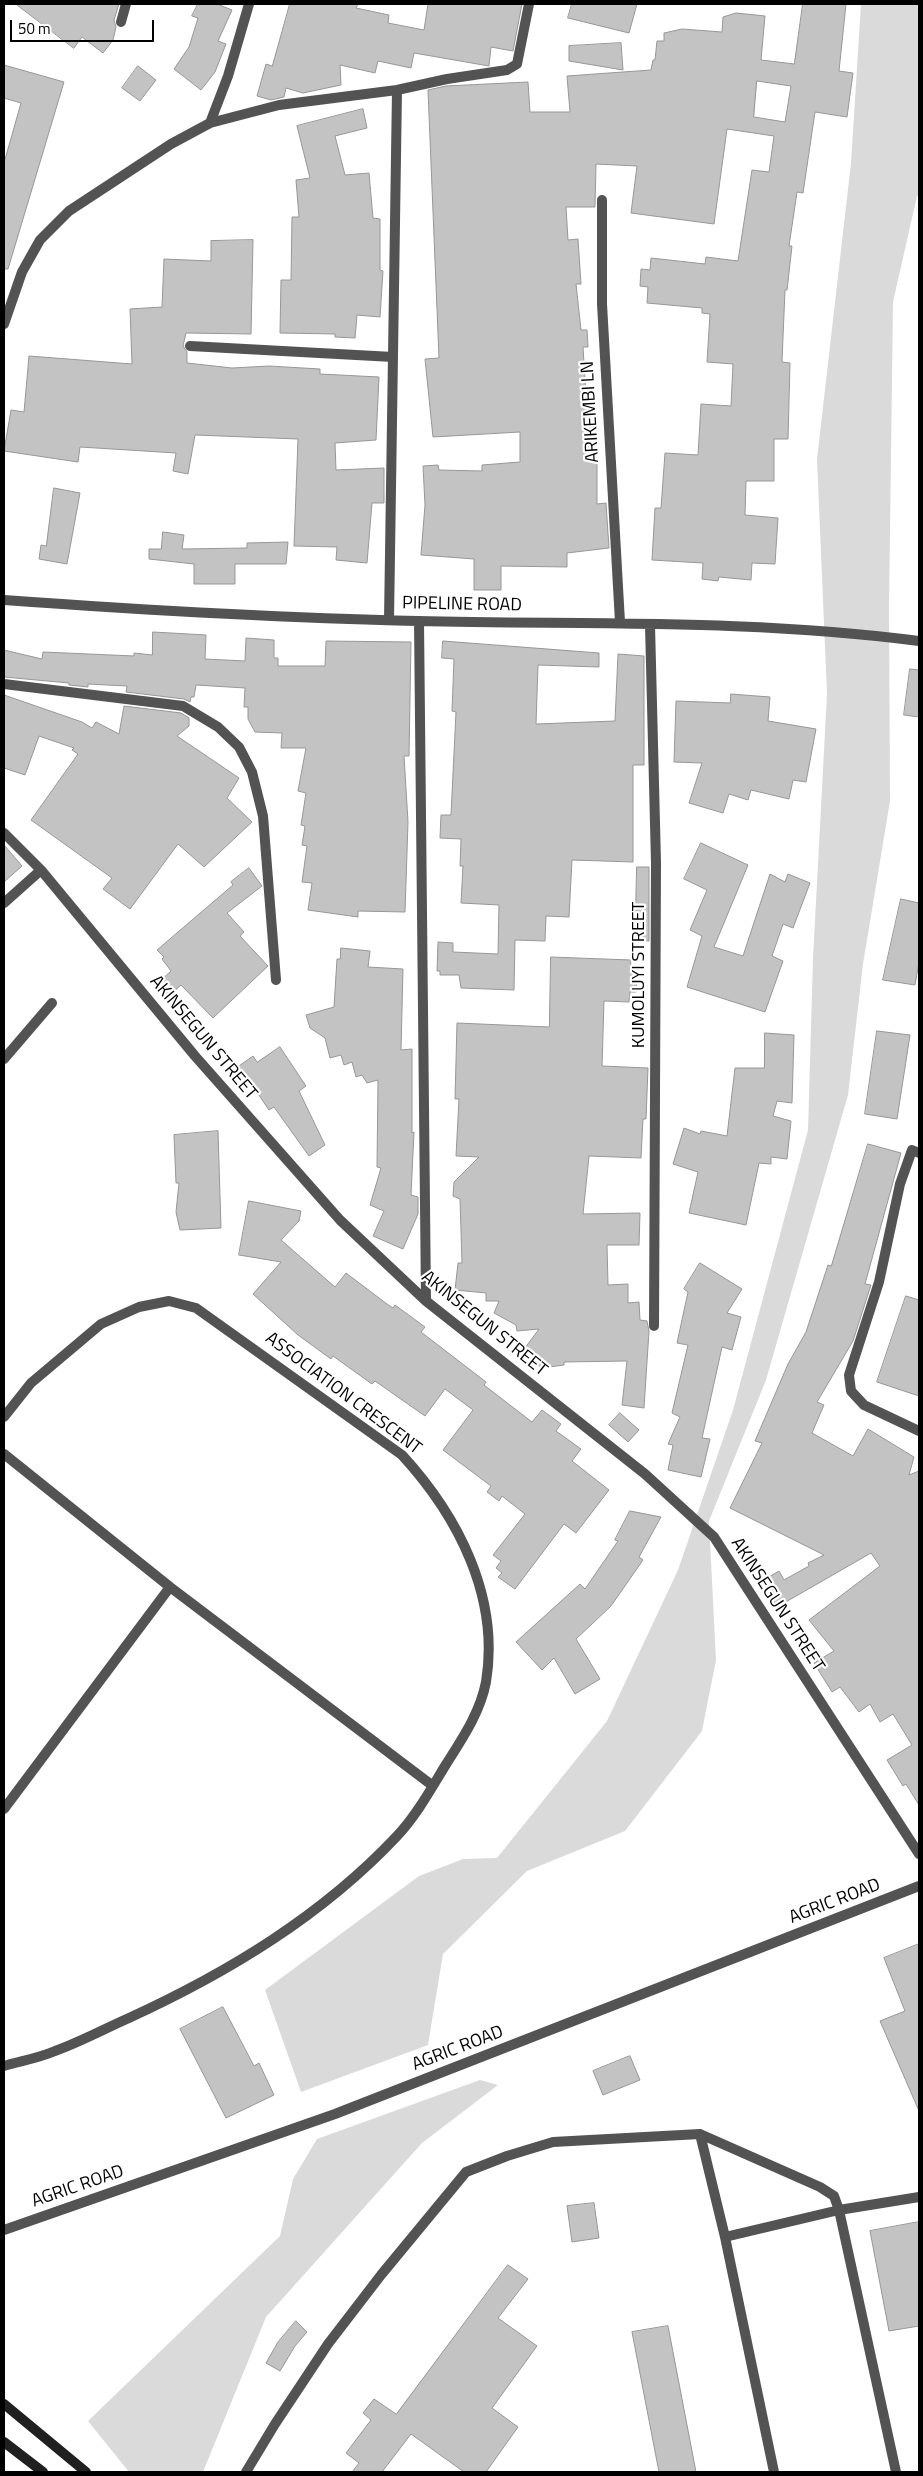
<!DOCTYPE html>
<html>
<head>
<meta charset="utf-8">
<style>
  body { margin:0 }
  #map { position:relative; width:923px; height:2476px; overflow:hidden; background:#fff; font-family:"Titillium Web",sans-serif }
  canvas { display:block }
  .frame { position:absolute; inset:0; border:5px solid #000; pointer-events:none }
  .scale { position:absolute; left:10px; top:20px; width:144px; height:22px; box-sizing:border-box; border:2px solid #000; border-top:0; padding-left:6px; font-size:15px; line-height:18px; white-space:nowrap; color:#000; -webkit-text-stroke:4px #fff; paint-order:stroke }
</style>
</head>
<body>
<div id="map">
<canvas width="923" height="2476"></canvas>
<div class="frame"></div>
<div class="scale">50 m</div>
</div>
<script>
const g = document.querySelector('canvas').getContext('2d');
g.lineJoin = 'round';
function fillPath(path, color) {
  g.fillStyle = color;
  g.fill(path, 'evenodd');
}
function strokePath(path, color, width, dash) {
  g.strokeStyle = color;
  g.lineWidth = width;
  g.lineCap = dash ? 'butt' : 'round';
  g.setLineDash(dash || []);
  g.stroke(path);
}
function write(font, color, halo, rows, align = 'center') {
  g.font = font + ' "Titillium Web",sans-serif';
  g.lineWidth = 4.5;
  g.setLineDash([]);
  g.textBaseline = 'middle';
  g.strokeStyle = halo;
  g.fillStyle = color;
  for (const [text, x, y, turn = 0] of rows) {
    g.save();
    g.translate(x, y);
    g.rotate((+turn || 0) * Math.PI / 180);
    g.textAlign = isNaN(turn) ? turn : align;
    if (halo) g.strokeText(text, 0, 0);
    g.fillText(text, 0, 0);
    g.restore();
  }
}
fillPath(new Path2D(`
  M861,4H919V195L917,196L893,302L889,608L890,801L863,964L848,1095L766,1380L709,1521L716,1660L702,1731L625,1831L527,1871L443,1954L428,2045L301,2092L265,1990L419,1876L463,1859L497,1858L607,1721L678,1570L733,1410L808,1130L813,958L827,694L817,459L851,163Z
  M480,2080L498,2085L422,2143L266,2317L203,2472H129L88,2421L280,2236L293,2179L317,2139Z`), '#dadada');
const building = new Path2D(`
  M16,4H119L114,20L116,27L113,40L103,53L82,37L74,48Z
  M198,4H217L232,10L218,41L226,44L215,72L201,90L174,69L189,47L198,18L192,16Z
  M290,4H358L356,8L389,15L388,23L424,30L428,4H522L513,51L491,47L489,66L414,53L411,68L378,61L375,73L340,65L341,85L303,93L286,88L284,97L271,100L257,96L266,64L272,66Z
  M572,4H637L629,33L568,18Z
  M803,4H846L839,71L853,73L847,117L815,112L803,193L797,192L789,246H792L787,290H785L783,337L782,362L790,363L788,439H774V481H746L745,515L778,518L775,564L752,563L751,580L719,577L718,581L702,579L703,563L652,560L655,508H661L665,453L698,455L701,404L731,406L733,364L707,362L710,314L702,313V308L647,303L648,287L640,286L641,269L650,270L651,258L705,264L706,257L738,261L752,170L769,172L774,136L727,129L714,224L631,213L637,166L596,164L595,207H566L568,240L578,239L581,284H576L581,330H587L588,347H583L587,410H591L592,462H597V504L606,503L609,548L567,553V567L501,566V590H474V559L421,555L425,505L423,466L438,465L439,470L482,471V465L520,462V432L433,437L425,359L439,358L428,90L446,86L528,82L530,112H570L567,76L651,70L653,60H655L657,41H664V33L682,29L722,32L723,17L736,13L765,16L761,60L794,64ZM757,81L791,86L785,122L754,117Z
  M621,43L623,70L569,61V46Z
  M4,65L64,82L8,269H4V163L21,103L4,98Z
  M138,66L156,80L140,101L122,88Z
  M363,109L367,128L335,136L345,175L369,173L373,218L380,219V270L383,271L380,317L357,315L355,338L335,337V334L280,333L281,280H291L292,217H299L296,180L310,178L297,126Z
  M253,240L251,334L186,333L183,346L187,352V363L232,368L269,366L320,369V374L379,377L376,440L335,443L336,470L384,468V503H372L367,563L336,560L337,547L294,546L298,439L195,435L188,474L173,471L176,453L80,447L78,462L4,451L11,410L24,412L29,356L132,364L130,309L162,307L164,259L211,261V241Z
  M54,488L80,493L67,564L39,559L41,545L46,546Z
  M163,532L184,535L182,549L247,548V543L288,542L286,564H235V584H194V564L149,559V549H161Z
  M153,632L206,635L205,659L245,661L246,638L274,640V658H278V666H325L326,641L411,642L409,756H404L408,822L405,912L358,911V917L308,910L312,883L302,882L307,846L302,845L305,826L301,825L306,793L298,791L306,748H281L282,733L255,732L248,719V707H244L245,688L196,685L194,697H191L190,702L184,699L126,692L127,686L88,684V687L69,685V683L4,677V650L42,659L43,652L134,656V653L152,655Z
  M443,641L599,653V667L538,665L536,724L615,721L618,654L644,656V765H633V862L572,860L569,917L546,916L545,941L515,940L514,990L461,988L459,975H440V971H437L438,942L453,943V952L498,954L499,905L461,903L463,866H460L461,839L440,838L441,815H451L456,712L452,711L454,659L442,658Z
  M910,669L919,670V717L904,715Z
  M731,694L770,697L768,721L816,729L806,782L793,780L789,799L751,790L748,800L729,794L723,813L689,803L702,763L674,762L676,701L730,703Z
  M4,695L82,722L92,728L96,722L119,734L124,706L181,713L189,718V726L177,736L239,778L227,798L252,822L204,867L178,844L130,909L103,889L112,878L31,820L78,754L72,750L74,748L39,736L25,775L4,768Z
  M701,843L748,865L714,947L743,956L770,874L785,882L788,874L810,883L793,928L783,924L772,956L783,961L765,1012L687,987L702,936L690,930L707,890L684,879Z
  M4,845L22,866L4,882Z
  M637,867H649V941L632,940L633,921H635Z
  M249,868L262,886L227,913L244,932L240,936L268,966L213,1018L181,985L168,997L156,985L171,971L162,959L164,957L157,950L233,885L231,882Z
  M901,899L919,903V962L915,985L883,980Z
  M341,948L370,951L368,967L403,969L401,1050L412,1049V1133L414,1132L411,1195L418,1197V1214L403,1249L373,1236L384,1211L370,1205L381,1168L377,1167L378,1080L367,1083L362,1075L356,1077L352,1062L344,1065L341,1055L330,1058L325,1038L310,1028L306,1015L334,1007L337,959H340Z
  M551,957L631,960L630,971L637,972L636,992H630L629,1002L604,1001L602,1066L648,1068L646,1119H643L641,1158L589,1156L583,1214L640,1213L639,1245H607L608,1285L628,1284V1303L639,1302L640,1320L647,1321L649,1331L644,1408L622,1405L627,1361L564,1362V1365L542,1368L522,1352L539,1329L517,1331L516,1325L494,1313L499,1301H486V1293L455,1290L458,1263H462L460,1199L453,1196L454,1182L479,1157L456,1156L459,1099H455L457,1023L549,1027Z
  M877,1031L910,1035L897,1119L865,1114Z
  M765,1033L794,1035L792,1103L777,1101L773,1116L791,1121L787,1159L771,1157V1164L759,1163L746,1225L689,1213L698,1172L673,1164L684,1128L700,1134L701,1131L727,1136L735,1068H764Z
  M280,1047L306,1086L299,1091L325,1145L309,1156L274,1107L269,1110L239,1066L253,1056L257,1062Z
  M218,1131L221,1228L180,1230L176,1212L179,1183H176L174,1135Z
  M868,1144L901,1153L865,1284L871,1285L853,1341L817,1402L824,1405L812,1433L853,1456L868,1429L914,1457L909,1475L919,1471V1805L906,1784L903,1786L887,1760L912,1745L893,1714L880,1722L870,1704L859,1712L840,1687L832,1692L814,1663L834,1651L809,1620L880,1566L871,1553L777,1607L762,1581L779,1571L784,1580L809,1566L808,1563L824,1555L730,1508L762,1443L755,1441L788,1364L806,1332L828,1265L831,1266Z
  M249,1201L301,1211L299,1221L281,1240L335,1287L346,1273L387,1304L393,1308L395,1305L425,1327L421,1332L486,1382L484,1385L532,1422L542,1410L561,1424L556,1431L581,1449L572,1461L609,1490L576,1533L564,1524L515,1589L498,1577L502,1573L496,1568L501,1561L493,1555L525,1514L502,1496L499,1501L487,1492L491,1486L443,1450L473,1410L445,1389L425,1416L375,1381L372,1384L333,1356L331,1359L298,1335L253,1294L281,1262L239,1255Z
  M700,1263L742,1289L727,1313L741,1317L732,1350L722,1347L702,1438L710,1439L701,1477L668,1470L673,1445L668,1444L680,1417L672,1413L688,1345L677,1343L688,1292L684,1289Z
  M906,1296L919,1300V1396L877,1382Z
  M620,1413L639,1430L628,1442L609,1425Z
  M630,1511L661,1517L639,1557L643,1560L611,1606L576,1639L600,1679L575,1694L554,1658L542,1670L516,1642L580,1584L585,1589L618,1541L615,1540Z
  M919,1944V2111L880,2021L905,2011L884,1958Z
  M223,2007L254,2066L259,2063L274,2095L226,2118L180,2029Z
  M630,2056L640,2080L603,2095L593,2071Z
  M594,2203L599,2238L572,2242L567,2206Z
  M919,2222V2326L889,2331L870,2231Z
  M508,2265L528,2279L498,2318L537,2346L492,2408L518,2427L486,2472H464L411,2434L382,2472H352L359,2463L346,2453L371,2420L363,2413L374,2399L396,2414Z
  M296,2321L307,2332L295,2346L280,2371L266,2363L278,2342Z
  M668,2326L696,2472H659L632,2332Z`);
fillPath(building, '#c3c3c3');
strokePath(building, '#979797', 1);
strokePath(new Path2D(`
  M700,2134L820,2187L834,2196L839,2210L896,2472
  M725,2237L839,2210L919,2197
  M246,2472L275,2424L328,2344L381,2275L466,2172L507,2156L553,2142L700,2134L725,2237L774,2472`), '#535353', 10);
strokePath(new Path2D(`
  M121,22L126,4
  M210,123L228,76L249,4
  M602,200V304L620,622
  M4,324L22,272L40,240L69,211L171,144L210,123L279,105L397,90L447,79L507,70L517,64L529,4
  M190,346L393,357
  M4,600C142,610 279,618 418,621C585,625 753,619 919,641
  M389,620L397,90
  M419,621L426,1301
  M650,625L656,863L654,1326
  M4,684L183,706L218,727L239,747L252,772L263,816L276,980
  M4,833L41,870L195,1056L340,1220L426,1301L645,1474L714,1537L919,1854
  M4,903L41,870
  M4,1059L52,1003
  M919,1153L912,1150L900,1184L879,1282L849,1375L851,1391L864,1405L919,1431
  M4,1417L31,1383L101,1324L139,1307L169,1301L196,1308L402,1455C458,1516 500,1597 486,1682C480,1713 462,1739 445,1766C431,1789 416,1816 397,1836C322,1916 227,1973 129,2018C104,2029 80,2042 55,2051C39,2058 21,2061 4,2066
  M4,1454L170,1587L433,1786
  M4,1809L170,1587
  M4,2230L335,2114L919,1886`), '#535353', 10);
strokePath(new Path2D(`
  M4,2404L86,2472
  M4,2442L43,2472`), '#202020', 10);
write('18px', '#000', '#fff', [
  ["ARIKEMBI LN",591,412,-93],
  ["PIPELINE ROAD",462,605,1],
  ["KUMOLUYI STREET",640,975,-90],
  ["AKINSEGUN STREET",203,1038,50],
  ["AKINSEGUN STREET",484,1324,39],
  ["ASSOCIATION CRESCENT",343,1394,37],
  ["AKINSEGUN STREET",777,1605,57],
  ["AGRIC ROAD",835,1902,-21],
  ["AGRIC ROAD",458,2049,-21],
  ["AGRIC ROAD",78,2187,-19]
]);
</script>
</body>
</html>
